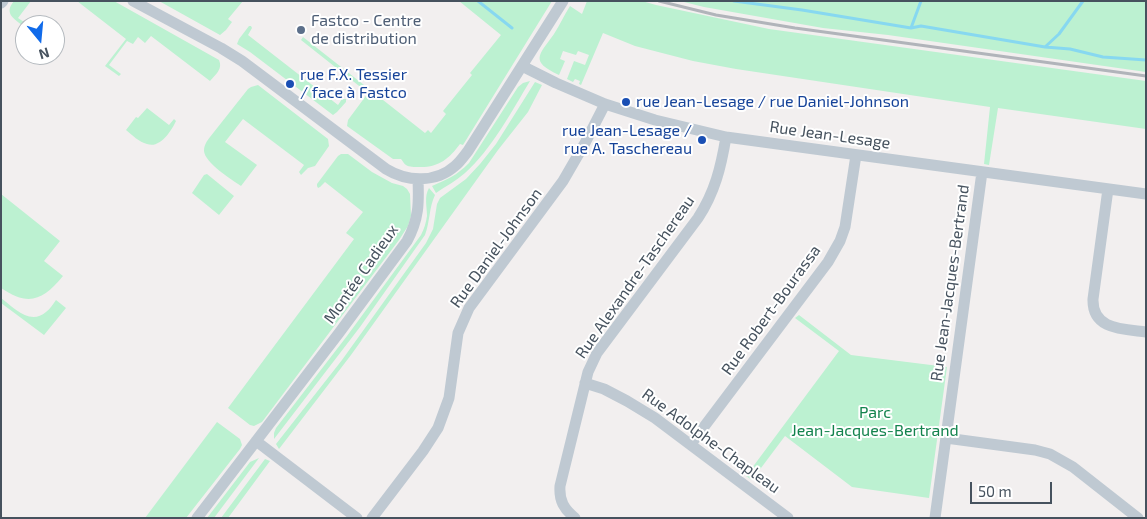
<!DOCTYPE html>
<html>
<head>
<meta charset="utf-8">
<style>
  body { margin:0 }
  #map { position:relative; width:1147px; height:519px; overflow:hidden; background:#f2efef; font-family:"Exo 2",sans-serif }
  canvas { display:block }
  .frame { position:absolute; inset:0; border:2px solid #46525e; pointer-events:none }
  .north { position:absolute; left:15px; top:15px; width:50px; height:50px; box-sizing:border-box; background:#fff; border:1px solid #b5babf; border-radius:50%; rotate:163deg; font-size:14px; font-weight:700; line-height:20px; text-align:center; color:#46525e }
  .north::after { content:''; display:block; margin:auto; width:18px; height:22px; background:#116bea; clip-path:polygon(50% 0,100% 100%,50% 72%,0 100%) }
  .scale { position:absolute; left:970px; top:482px; width:82px; height:22px; box-sizing:border-box; border:2px solid #46525e; border-top:0; padding-left:6px; font-size:15px; line-height:18px; white-space:nowrap; color:#46525e; -webkit-text-stroke:4px #fff; paint-order:stroke }
</style>
</head>
<body>
<div id="map">
<canvas width="1147" height="519"></canvas>
<div class="frame"></div>
<div class="north">N</div>
<div class="scale">50 m</div>
</div>
<script>
const g = document.querySelector('canvas').getContext('2d');
g.lineJoin = 'round';
function fillPath(path, color) {
  g.fillStyle = color;
  g.fill(path, 'evenodd');
}
function strokePath(path, color, width, dash) {
  g.strokeStyle = color;
  g.lineWidth = width;
  g.lineCap = dash ? 'butt' : 'round';
  g.setLineDash(dash || []);
  g.stroke(path);
}
function write(font, color, halo, rows, align = 'center') {
  g.font = font + ' "Exo 2",sans-serif';
  g.lineWidth = 4;
  g.setLineDash([]);
  g.textBaseline = 'middle';
  g.strokeStyle = halo;
  g.fillStyle = color;
  for (const [text, x, y, turn = 0] of rows) {
    g.save();
    g.translate(x, y);
    g.rotate((+turn || 0) * Math.PI / 180);
    g.textAlign = isNaN(turn) ? turn : align;
    if (halo) g.strokeText(text, 0, 0);
    g.fillText(text, 0, 0);
    g.restore();
  }
}
fillPath(new Path2D(`
  M14,1H31L18,18L24,22V25H22C13,18 4,13 14,1Z
  M77,1H114L219,60C223,69 216,74 210,81L151,36L145,43L138,37L133,44L127,41L109,65L121,74L119,76L105,66L126,39Z
  M159,1H243L228,19L232,22L226,30L220,35Z
  M459,1H552L463,145L460,144C449,159 438,168 418,167C415,167 409,167 406,165C404,164 403,161 401,159H393L347,126L348,120L368,93L301,40L303,37L425,133L428,130L431,133L446,114L443,111L472,75L470,73L501,35Z
  M587,1H642L656,5L769,29L1146,81V129L998,108L989,165L984,164L990,107L736,69L693,61L635,46L603,33L581,85L579,84L580,81L575,79L573,82L567,79L574,61L585,65L589,55L578,51L576,55L563,51L560,59L565,61L559,75C529,61 539,55 554,34C560,25 564,15 570,6L582,14Z
  M680,1H1146V72L888,35L823,28L704,7Z
  M249,26H251L252,28L248,35L338,105L342,99H346V102L337,112L333,115L250,52L237,44L239,39Z
  M530,81C512,111 491,150 465,173C456,181 446,186 436,193L432,186C448,179 456,176 469,163L518,87L523,83Z
  M535,82L542,85L528,112L498,150L351,355L279,449L276,444L342,360L426,243L433,229L437,204L440,198L466,179L480,164L496,144Z
  M258,85L328,139L329,146L315,166L308,168L301,175L299,172L304,165L243,119L225,142L257,165L241,186C231,179 205,163 204,151C204,145 207,141 210,137L248,89L251,87Z
  M147,108L169,125L174,119L176,121C172,130 160,149 147,144C139,142 132,135 126,130L136,117L138,118Z
  M341,154H348L372,172L392,183L403,186L407,189L410,194L411,216L408,226L399,240L262,422L254,426L250,425L228,408L354,239L346,233L363,212L325,182L320,187L318,188L317,186V184L338,156Z
  M207,174L234,196L219,215L192,193L204,175Z
  M429,188L435,195C429,207 430,222 425,235L360,327L274,439V433L276,428L347,336L421,235C424,229 426,223 427,216C427,207 424,196 429,188Z
  M1,194L60,241L44,261L63,276C43,300 29,307 1,288Z
  M1,298C13,307 30,326 46,312C50,309 53,304 56,300L66,308L44,335L1,303Z
  M799,315L851,355L947,367L929,498L852,487L785,436L752,480L746,476L839,351L795,318Z
  M217,422L240,439L242,445L240,449L186,518H145Z
  M259,458L214,518H207L250,462Z
  M265,459L270,461L228,518H221Z`), '#bcf1d1');
strokePath(new Path2D(`
  M478,1L512,28
  M734,1L802,10L911,28L921,1
  M911,28L921,26L1045,47L1070,49L1103,57L1146,60
  M1045,47L1059,34L1083,1`), '#87d8f0', 3);
strokePath(new Path2D(`
  M133,1L221,48L242,61L386,169C407,182 436,183 455,166C460,162 464,156 468,151L563,1
  M1,3L3,1
  M522,66L556,83L605,104L655,120L726,137L1146,194
  M1108,189L1093,299C1092,330 1123,329 1146,332
  M585,383L604,389L627,401L655,418L788,518
  M946,438L1035,450L1050,454L1073,467L1138,518
  M256,441L357,518
  M691,444L828,262L840,241L845,227L856,155
  M197,518L339,333L407,241C419,219 419,203 418,179
  M372,518L423,451L438,428L449,398L458,333L469,308L563,181L585,143L605,104
  M575,518C564,509 559,501 560,486L588,372L597,353L698,218C715,192 721,167 726,137
  M935,518L982,172`), '#bfc9d2', 11);
strokePath(new Path2D(`
  M659,1L716,15L795,28L1146,76`), '#b1b4ba', 3);
for (const [x, y, r, color] of [
  [301,30,5,"#5c6f8a"],
  [290,84,5,"#1a4fb4"],
  [626,102,5,"#1a4fb4"],
  [702,140,5,"#1a4fb4"]
]) {
  const dot = new Path2D();
  dot.arc(x, y, r, 0, 2 * Math.PI);
  g.fillStyle = color;
  g.fill(dot);
  strokePath(dot, '#fff', 2);
}
write('16px', '#4e5e75', '#fff', [
  ["Fastco - Centre",311,21],
  ["de distribution",311,39]
], 'left');
write('16px', '#164399', '#fff', [
  ["rue F.X. Tessier",300,75],
  ["/ face à Fastco",300,93],
  ["rue Jean-Lesage / rue Daniel-Johnson",636,102],
  ["rue Jean-Lesage /",692,131,"right"],
  ["rue A. Taschereau",692,149,"right"]
], 'left');
write('16px', '#46525e', '#fff', [
  ["Rue Jean-Lesage",830,135,8],
  ["Rue Daniel-Johnson",496,248,-54],
  ["Montée Cadieux",361,274,-55],
  ["Rue Alexandre-Taschereau",635,277,-55],
  ["Rue Jean-Jacques-Bertrand",950,283,-82],
  ["Rue Robert-Bourassa",771,310,-54],
  ["Rue Adolphe-Chapleau",711,441,36]
]);
write('16px', '#13834d', '#fff', [
  ["Parc",875,413],
  ["Jean-Jacques-Bertrand",875,431]
]);
</script>
</body>
</html>
